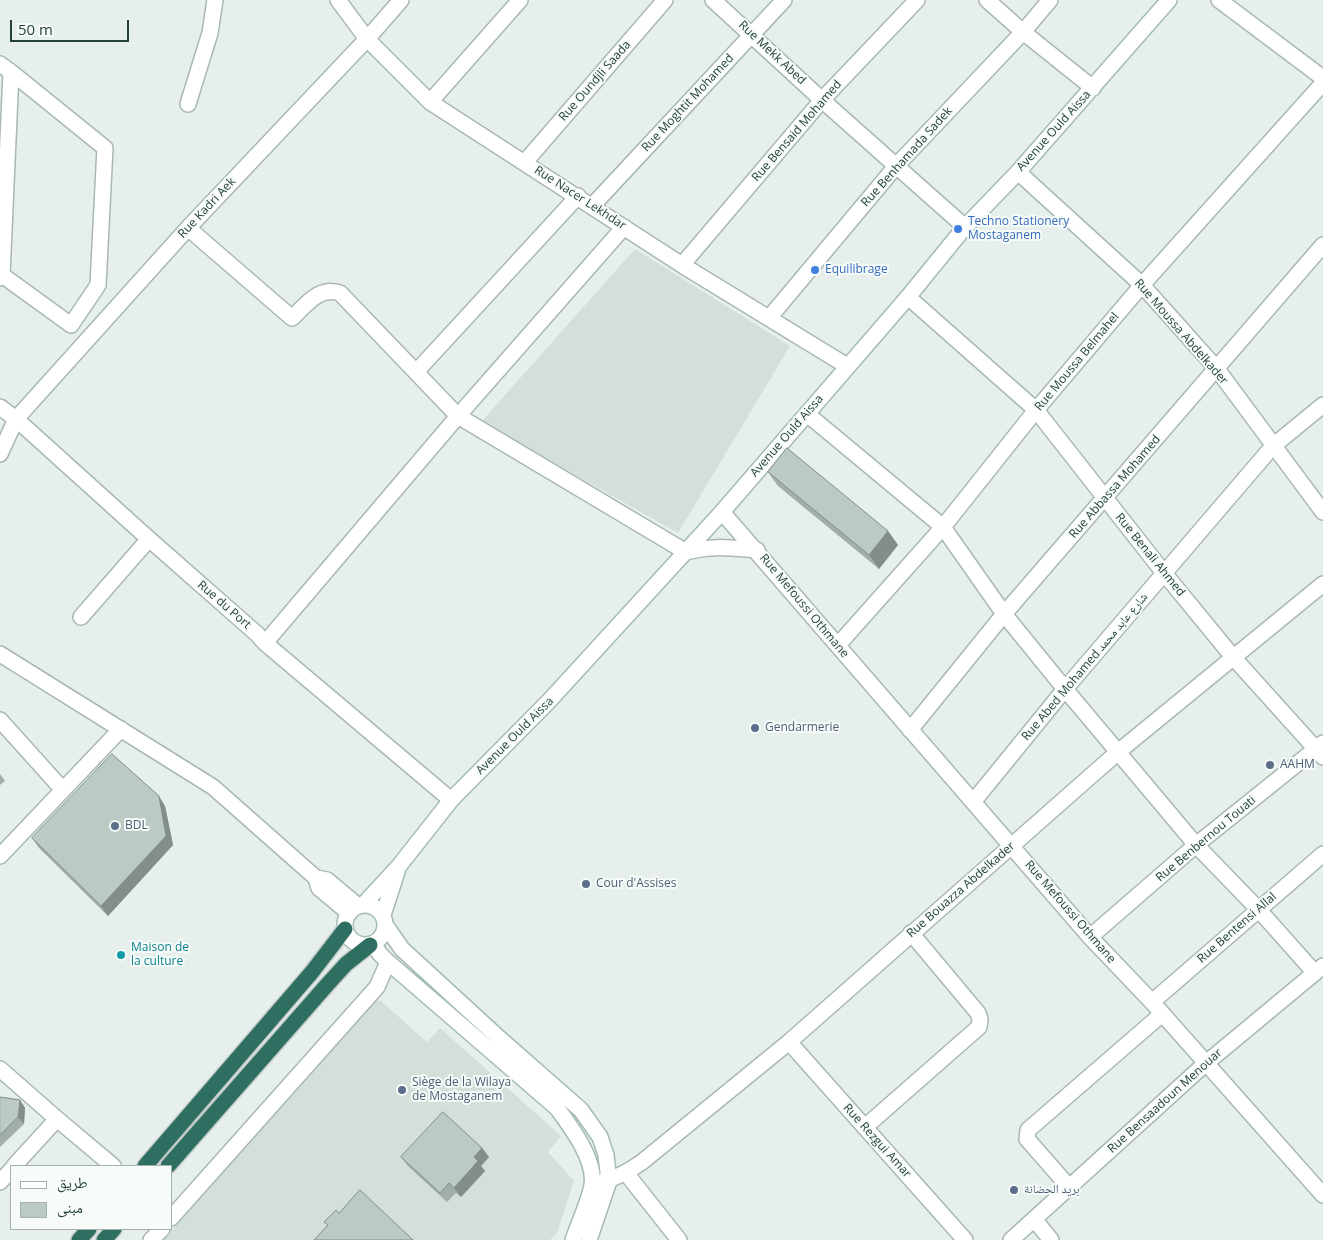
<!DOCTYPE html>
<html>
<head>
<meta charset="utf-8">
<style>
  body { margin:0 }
  #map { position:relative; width:1323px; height:1240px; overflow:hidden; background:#e6efeb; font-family:"Open Sans","Noto Naskh Arabic",sans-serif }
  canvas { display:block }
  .legend { position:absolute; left:10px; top:1165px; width:162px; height:65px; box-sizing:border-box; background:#f7fbf9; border:1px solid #a3b1ad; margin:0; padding:6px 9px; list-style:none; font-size:15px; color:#24423a }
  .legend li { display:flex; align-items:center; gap:10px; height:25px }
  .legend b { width:25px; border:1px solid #a3b1ad }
  .scale { position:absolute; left:10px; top:20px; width:119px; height:22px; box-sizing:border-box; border:2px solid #24423a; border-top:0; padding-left:6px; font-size:15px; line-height:18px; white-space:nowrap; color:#24423a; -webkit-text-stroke:4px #f7fbf9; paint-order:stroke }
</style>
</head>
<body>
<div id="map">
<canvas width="1323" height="1240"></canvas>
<ul class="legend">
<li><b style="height:6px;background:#fff"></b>طريق</li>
<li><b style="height:14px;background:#bbcac4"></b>مبنى</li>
</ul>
<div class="scale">50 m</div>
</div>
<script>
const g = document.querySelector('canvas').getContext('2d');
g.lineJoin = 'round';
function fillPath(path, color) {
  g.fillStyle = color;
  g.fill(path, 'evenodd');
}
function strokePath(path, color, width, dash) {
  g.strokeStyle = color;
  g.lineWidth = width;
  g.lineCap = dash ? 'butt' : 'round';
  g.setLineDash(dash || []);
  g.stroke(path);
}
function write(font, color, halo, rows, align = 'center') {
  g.font = font + ' "Open Sans","Noto Naskh Arabic",sans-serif';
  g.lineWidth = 4;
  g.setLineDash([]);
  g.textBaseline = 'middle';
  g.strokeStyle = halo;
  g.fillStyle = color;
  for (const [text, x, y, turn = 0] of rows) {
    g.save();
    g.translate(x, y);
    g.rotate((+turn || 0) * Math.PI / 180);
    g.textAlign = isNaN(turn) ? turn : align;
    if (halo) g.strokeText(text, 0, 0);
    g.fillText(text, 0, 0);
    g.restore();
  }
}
fillPath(new Path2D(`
  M635,249L790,346L678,533L481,422Z
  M375,1000L381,1001L427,1042L440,1028L561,1136L548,1152L574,1181L557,1233L550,1240H163Z`), '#d4dfda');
const street = new Path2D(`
  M338,0L367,39L430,102L682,265L847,366
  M713,0L822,100L965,227
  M987,0L1023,32L1093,88
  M1219,0L1323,78
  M0,64L11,72L2,275L0,278
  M430,102L520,0
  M188,104L210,33L215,0
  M525,162L665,0
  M1018,172L1142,285L1217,369L1323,512
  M593,205L784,0
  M188,228L292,318C307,304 319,286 340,293L458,416L686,552C711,545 732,548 757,550
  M682,265L822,100L917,0
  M2,275L71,325L98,285L105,148L11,72
  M908,297L1036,410L1164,573L1233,657L1323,757
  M769,318L897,165L1023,32L1050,0
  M416,372L578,196
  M0,407L16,419L149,539L257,634L265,643L451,800
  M807,414L943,527L1004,614L1065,689L1196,845L1258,909L1315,973
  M0,454L16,419L188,228L367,39L401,0
  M722,512L1090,937L1152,1002L1323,1195
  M81,617L149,539
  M265,643L458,416L624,227
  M838,645L943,527L1036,410L1142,285L1323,83
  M0,654L213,787L316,878L327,880L358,906
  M0,720L63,790
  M910,730L1004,614L1323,245
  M973,802L1065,689L1273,446L1323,405
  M0,856L121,729
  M316,878L319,888L349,913
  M1090,937L1196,845L1323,743
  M1152,1002L1323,854
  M789,1042L965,1240
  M0,1069L57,1119L113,1166
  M865,1127L979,1027L980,1019L978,1013L911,933
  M14,1166L57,1119
  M626,1173L679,1240
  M0,1182L11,1170
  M598,1183C615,1179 628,1172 642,1162L789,1042L1118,752L1323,584
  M1069,1187L1027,1139L1028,1130L1162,1014
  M171,1218L377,987L388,962
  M1034,1219L1051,1240
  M151,1240L162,1229
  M1011,1240L1205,1064L1323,966`);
const secondary = new Path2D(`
  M345 925a20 20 0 1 1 40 0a20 20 0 1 1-40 0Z
  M363,905L399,866L451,800L549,701L722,512L908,297L965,227L1018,172L1169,0
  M383,915L397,872
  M386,926L402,949L499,1038L581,1110L600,1137L606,1155L609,1181L589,1240
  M373,944L380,954L388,962L557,1108C571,1127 596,1160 592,1185C590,1199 578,1225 573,1240`);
const highway = new Path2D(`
  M145,1166L312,972L345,929
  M168,1166L326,986L346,964L370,945
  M79,1240L89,1229
  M104,1240L114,1229`);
strokePath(street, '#a8b8b2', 18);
strokePath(secondary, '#a4bbb3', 18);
strokePath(highway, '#c2cac8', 18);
strokePath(street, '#fff', 15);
strokePath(secondary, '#fff', 15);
strokePath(highway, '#2f6f62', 15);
fillPath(new Path2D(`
  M768,472L888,531L898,545L879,569L778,486Z
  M0,774L5,781L0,785Z
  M165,806L173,845L108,916L39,848L32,838Z
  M0,1097L20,1100L25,1108L24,1124L0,1147Z
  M482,1148L489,1157L481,1166L485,1171L461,1197L456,1193L447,1202L408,1166L401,1157Z`), '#a1aea9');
fillPath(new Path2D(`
  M888,531L898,545L879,569L869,555Z
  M159,796L165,806L173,845L108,916L101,906Z
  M20,1100L25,1108L24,1124L18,1117Z
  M482,1148L489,1157L481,1166L485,1171L461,1197L454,1188L474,1157Z`), '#838d89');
const building = new Path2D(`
  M787,448L888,531L869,555L768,472Z
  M112,754L159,796L166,836L101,906L32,838Z
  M0,1097L20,1100L18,1117L0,1135Z
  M443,1112L482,1148L474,1157L478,1161L454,1188L449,1183L440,1193L401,1157Z
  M360,1190L413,1240H314L328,1225L324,1222L336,1210L339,1213Z`);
fillPath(building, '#bbcac4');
strokePath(building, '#838d89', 1);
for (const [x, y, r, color] of [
  [958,229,5,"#3f7fe0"],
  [815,270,5,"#3f7fe0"],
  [755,728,5,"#5c6f8a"],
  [1270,765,5,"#5c6f8a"],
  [115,826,5,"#5c6f8a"],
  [586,884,5,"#5c6f8a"],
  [121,955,5,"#0f9aa8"],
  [402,1090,5,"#5c6f8a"],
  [1014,1190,5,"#5c6f8a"]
]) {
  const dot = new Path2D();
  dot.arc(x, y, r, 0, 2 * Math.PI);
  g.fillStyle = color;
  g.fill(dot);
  strokePath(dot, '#f7fbf9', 2);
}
write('12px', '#24423a', '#f7fbf9', [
  ["Rue Mekk Abed",772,53,43],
  ["Rue Oundjli Saada",595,81,-49],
  ["Rue Moghtit Mohamed",688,103,-47],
  ["Rue Bensaid Mohamed",797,131,-49],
  ["Avenue Ould Aissa",1054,131,-48],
  ["Rue Benhamada Sadek",907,157,-48],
  ["Rue Nacer Lekhdar",580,198,33],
  ["Rue Kadri Aek",207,208,-47],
  ["Rue Moussa Abdelkader",1181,332,49],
  ["Rue Moussa Belmahel",1077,362,-50],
  ["Avenue Ould Aissa",787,436,-49],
  ["Rue Abbassa Mohamed",1115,487,-49],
  ["Rue Benali Ahmed",1150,555,51],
  ["Rue du Port",224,605,41],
  ["Rue Mefoussi Othmane",804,606,50],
  ["Rue Abed Mohamed شارع عابد محمد",1085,667,-50],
  ["Avenue Ould Aissa",515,736,-45],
  ["Rue Benbernou Touati",1206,839,-40],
  ["Rue Bouazza Abdelkader",961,890,-41],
  ["Rue Mefoussi Othmane",1070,912,49],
  ["Rue Bentensi Allal",1237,928,-41],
  ["Rue Bensaadoun Menouar",1165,1101,-42],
  ["Rue Rezgui Amar",877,1141,48]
]);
write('12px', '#366cbe', '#f7fbf9', [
  ["Techno Stationery",968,222],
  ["Mostaganem",968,236],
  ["Equilibrage",825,270]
], 'left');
write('12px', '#4e5e75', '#f7fbf9', [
  ["Gendarmerie",765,728],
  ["AAHM",1280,765],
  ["BDL",125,826],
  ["Cour d'Assises",596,884],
  ["Siège de la Wilaya",412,1083],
  ["de Mostaganem",412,1097],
  ["بريد الحضانة",1024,1190]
], 'left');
write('12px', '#0d838f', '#f7fbf9', [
  ["Maison de",131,948],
  ["la culture",131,962]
], 'left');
</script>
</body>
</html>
